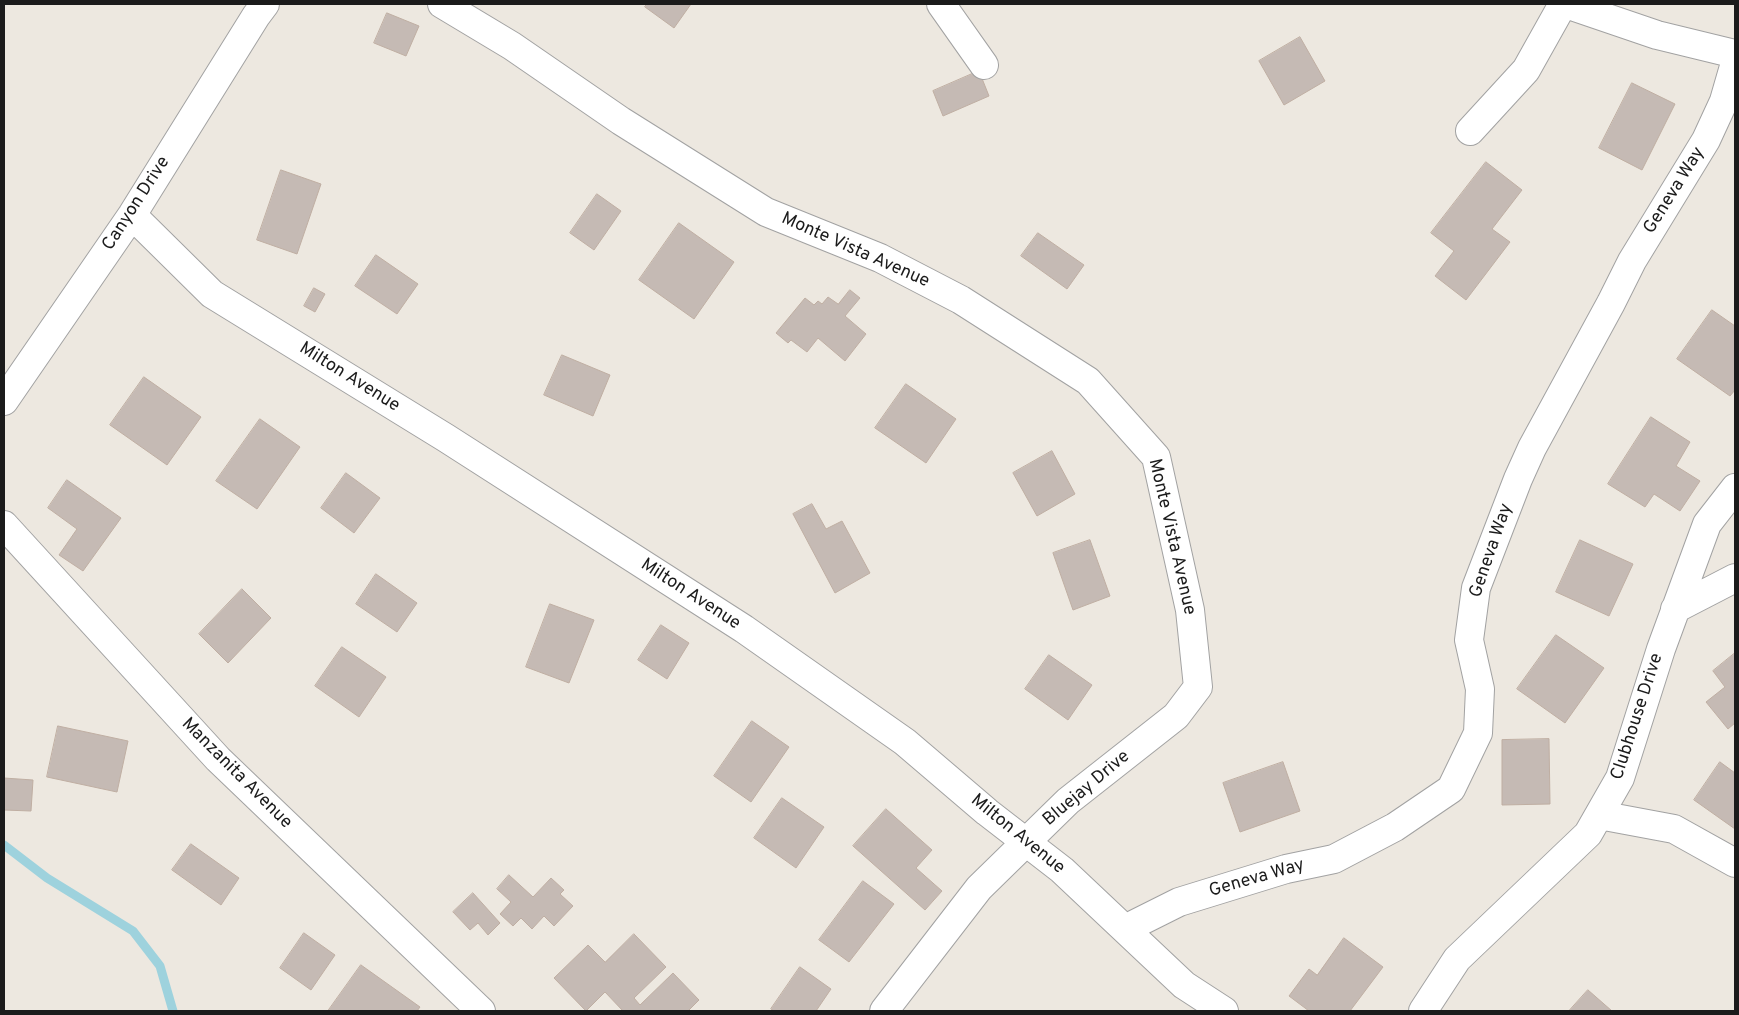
<!DOCTYPE html>
<html>
<head>
<meta charset="utf-8">
<style>
  body { margin:0 }
  #map { position:relative; width:1739px; height:1015px; overflow:hidden; background:#ede8e0; font-family:Overpass,sans-serif }
  canvas { display:block }
  .frame { position:absolute; inset:0; border:5px solid #1b1b1b; pointer-events:none }
</style>
</head>
<body>
<div id="map">
<canvas width="1739" height="1015"></canvas>
<div class="frame"></div>
</div>
<script>
const g = document.querySelector('canvas').getContext('2d');
g.lineJoin = 'round';
function strokePath(path, color, width, dash) {
  g.strokeStyle = color;
  g.lineWidth = width;
  g.lineCap = dash ? 'butt' : 'round';
  g.setLineDash(dash || []);
  g.stroke(path);
}
function fillPath(path, color) {
  g.fillStyle = color;
  g.fill(path, 'evenodd');
}
function write(font, color, halo, rows, align = 'center') {
  g.font = font + ' Overpass,sans-serif';
  g.lineWidth = 4.5;
  g.setLineDash([]);
  g.textBaseline = 'middle';
  g.strokeStyle = halo;
  g.fillStyle = color;
  for (const [text, x, y, turn = 0] of rows) {
    g.save();
    g.translate(x, y);
    g.rotate((+turn || 0) * Math.PI / 180);
    g.textAlign = isNaN(turn) ? turn : align;
    if (halo) g.strokeText(text, 0, 0);
    g.fillText(text, 0, 0);
    g.restore();
  }
}
strokePath(new Path2D(`
  M4,845L47,878L133,931L160,966L173,1011`), '#9ed2dd', 9);
const building = new Path2D(`
  M647,4H691L674,28L645,7Z
  M387,13L419,26L406,56L374,43Z
  M1300,37L1325,81L1284,105L1259,61Z
  M979,71L989,96L943,116L933,91Z
  M1632,83L1675,104L1642,170L1599,148Z
  M1486,162L1522,190L1492,229L1510,242L1466,300L1435,276L1454,251L1431,233Z
  M281,170L321,184L297,254L257,240Z
  M597,194L621,211L594,250L570,233Z
  M679,223L734,262L694,319L639,280Z
  M1038,233L1084,265L1067,289L1021,256Z
  M376,255L418,284L397,314L355,286Z
  M314,288L325,294L315,312L304,306Z
  M850,290L860,298L845,316L866,334L845,361L818,338L807,352L791,340L788,343L776,333L805,298L814,305L818,301L822,304L828,297L838,304Z
  M1712,310L1735,326V390L1730,396L1677,359Z
  M562,355L610,375L593,416L544,395Z
  M144,377L201,417L167,465L110,425Z
  M906,384L956,419L926,463L875,428Z
  M1651,417L1690,442L1676,466L1700,481L1680,511L1654,494L1645,507L1608,484Z
  M260,419L300,447L257,509L216,481Z
  M1052,451L1075,494L1037,516L1013,473Z
  M346,473L380,498L354,533L321,508Z
  M67,480L121,518L83,571L59,555L77,529L48,508Z
  M812,504L826,529L842,521L870,573L835,593L793,514Z
  M1090,540L1110,596L1073,610L1053,553Z
  M1580,540L1633,564L1609,616L1556,592Z
  M376,574L417,603L397,632L356,604Z
  M242,589L271,618L228,663L199,634Z
  M550,604L594,620L569,683L526,667Z
  M661,625L689,643L667,679L638,660Z
  M1556,635L1604,668L1565,723L1517,689Z
  M342,647L386,677L359,717L315,686Z
  M1735,653V723L1728,729L1706,702L1725,687L1713,671Z
  M1049,655L1092,685L1068,720L1025,689Z
  M752,721L789,747L751,802L714,776Z
  M58,726L128,741L117,792L47,777Z
  M1549,739L1550,804L1502,805V740Z
  M1283,762L1300,811L1240,832L1223,783Z
  M1720,762L1735,773V829L1694,800Z
  M4,778L33,780L31,811L4,810Z
  M782,798L824,827L796,868L754,838Z
  M886,809L932,850L916,868L942,891L925,910L853,846Z
  M191,844L239,878L221,905L172,870Z
  M509,875L533,897L551,878L564,890L560,894L573,906L554,926L544,916L532,929L521,918L513,926L500,914L511,902L497,889Z
  M863,881L894,904L849,962L819,940Z
  M473,893L500,923L488,935L478,923L470,930L453,912Z
  M304,933L335,955L311,990L280,968Z
  M634,934L666,967L634,998L640,1005L673,973L699,1000L688,1011H623L605,992L586,1011L554,978L588,945L605,962Z
  M1344,938L1383,967L1350,1011H1309L1289,996L1309,969L1317,975Z
  M361,965L420,1007L417,1011H328Z
  M800,967L831,989L816,1011H774L771,1009Z
  M1588,990L1612,1011H1569Z`);
fillPath(building, '#c5bab4');
strokePath(building, '#bfaea2', 1);
const minor = new Path2D(`
  M442,4L512,46L621,121L766,212L880,258L961,300L1088,381L1156,457L1190,610L1198,687L1176,716L1068,801L979,888L884,1011
  M941,4L984,65
  M1566,4L1657,35L1735,54
  M1470,131L1526,70L1563,4
  M132,215L212,294L446,438L744,629L905,742L987,812L1062,870L1184,985L1224,1011
  M4,401L132,215L256,16L265,4
  M4,525L218,759L481,1011
  M1675,609L1735,578
  M1599,815L1674,829L1735,863
  M1125,929L1179,902L1286,869L1334,859L1395,827L1451,789L1478,733L1480,689L1469,640L1476,588L1518,479L1532,448L1611,303L1632,261L1706,140L1724,101L1735,63
  M1423,1011L1457,959L1588,834L1620,778L1661,649L1707,524L1735,488`);
strokePath(minor, '#a2a2a2', 30);
strokePath(minor, '#fff', 28);
write('18px', '#1b1b1b', '#fff', [
  ["Geneva Way",1675,191,-58],
  ["Canyon Drive",137,204,-57],
  ["Monte Vista Avenue",855,251,24],
  ["Milton Avenue",349,378,32],
  ["Monte Vista Avenue",1171,537,77],
  ["Geneva Way",1492,551,-71],
  ["Milton Avenue",690,595,33],
  ["Clubhouse Drive",1638,717,-72],
  ["Manzanita Avenue",236,774,45],
  ["Bluejay Drive",1087,789,-40],
  ["Milton Avenue",1017,835,39],
  ["Geneva Way",1257,879,-16]
]);
</script>
</body>
</html>
